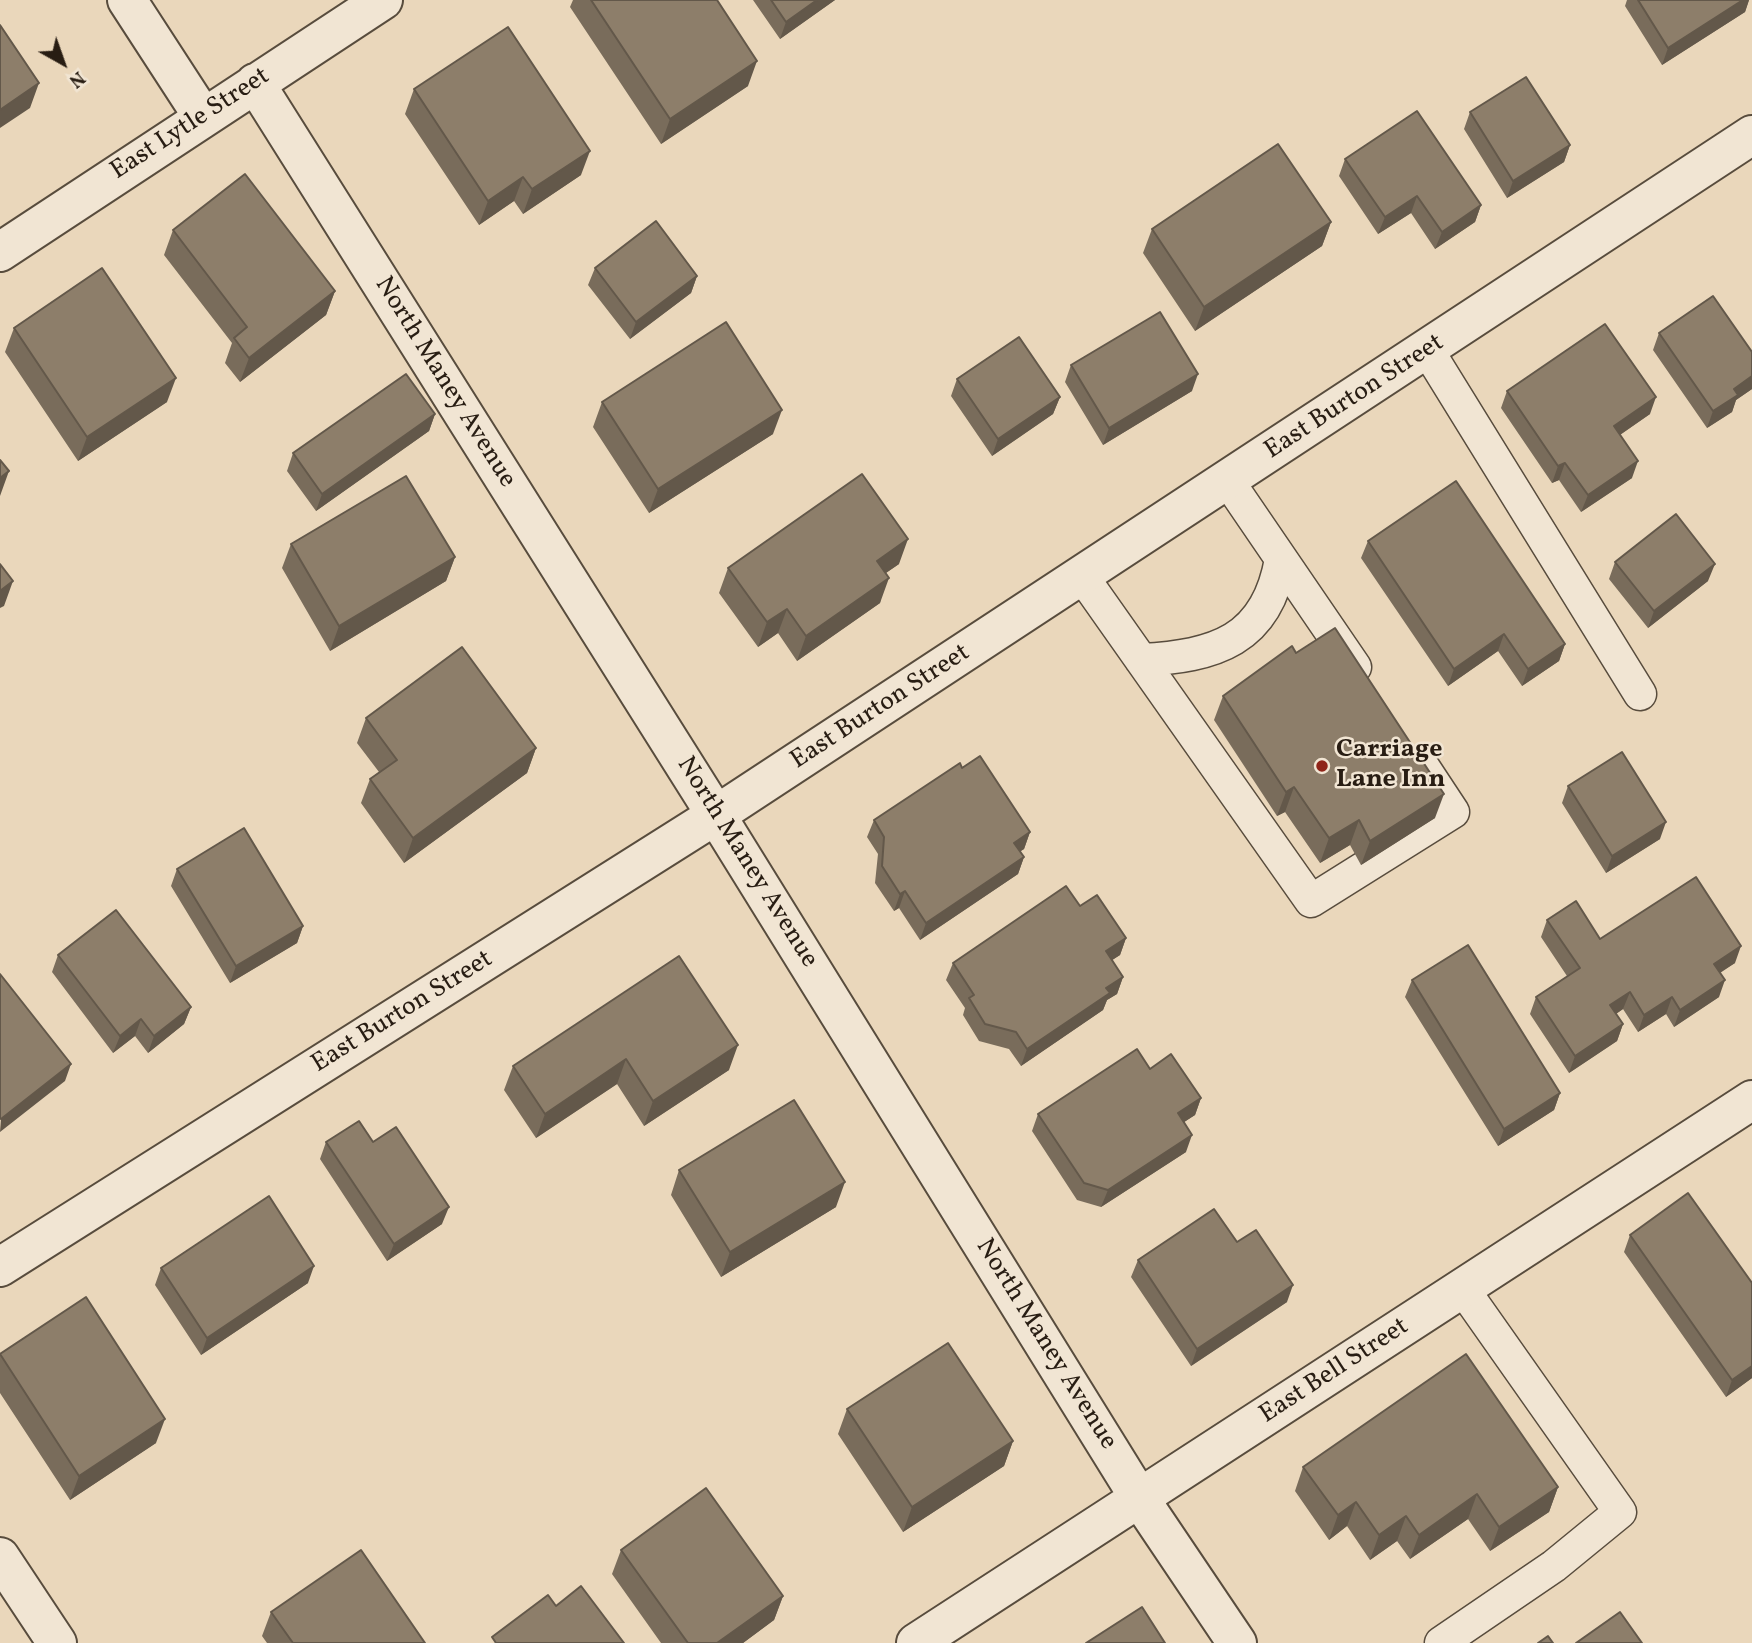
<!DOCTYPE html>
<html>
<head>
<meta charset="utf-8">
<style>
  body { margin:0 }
  #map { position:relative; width:1752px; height:1643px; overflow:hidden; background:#ead7bb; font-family:Vollkorn,serif }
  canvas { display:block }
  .north { position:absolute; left:28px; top:28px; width:70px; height:70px; -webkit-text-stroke:5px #f1e5d3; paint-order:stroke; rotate:140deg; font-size:19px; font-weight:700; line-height:28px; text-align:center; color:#281d13 }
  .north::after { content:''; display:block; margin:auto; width:24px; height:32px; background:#281d13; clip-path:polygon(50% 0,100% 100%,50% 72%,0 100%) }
</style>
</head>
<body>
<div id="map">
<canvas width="1752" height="1643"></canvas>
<div class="north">N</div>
</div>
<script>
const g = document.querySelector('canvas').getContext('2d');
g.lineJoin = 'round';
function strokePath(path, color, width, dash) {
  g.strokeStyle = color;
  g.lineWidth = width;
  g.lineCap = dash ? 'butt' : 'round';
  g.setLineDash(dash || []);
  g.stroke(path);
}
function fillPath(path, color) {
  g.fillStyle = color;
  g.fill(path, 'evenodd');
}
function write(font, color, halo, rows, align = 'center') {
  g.font = font + ' Vollkorn,serif';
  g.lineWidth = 5;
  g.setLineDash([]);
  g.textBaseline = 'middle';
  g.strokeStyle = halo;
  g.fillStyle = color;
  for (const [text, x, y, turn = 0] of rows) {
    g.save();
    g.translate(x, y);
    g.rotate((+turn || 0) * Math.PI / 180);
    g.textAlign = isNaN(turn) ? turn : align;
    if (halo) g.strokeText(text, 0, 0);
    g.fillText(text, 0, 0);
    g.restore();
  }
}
const lane = new Path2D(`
  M1428,351L1640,694
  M1228,481L1355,667
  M1082,576L1311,901L1453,812L1420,762
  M1141,660C1215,656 1267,641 1281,559
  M1441,1643L1554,1566L1620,1512L1463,1289`);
const street = new Path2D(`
  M127,0L203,117
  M255,83L716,815L1140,1499L1237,1643
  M0,252L383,0
  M0,1267L716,815L1752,135
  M0,1557L57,1643
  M916,1643L1752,1100`);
strokePath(lane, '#584c3d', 35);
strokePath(street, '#584c3d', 42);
strokePath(lane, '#f1e5d3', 32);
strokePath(street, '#f1e5d3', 38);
fillPath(new Path2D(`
  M573,0H717L748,86L661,144L570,7Z
  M753,0H835L780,39Z
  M1627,0H1749L1745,12L1662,65L1625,6Z
  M414,89L581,175L523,214L514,201L479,225L405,114Z
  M1470,112L1570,145L1564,162L1507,198L1464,129Z
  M1345,159L1481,205L1475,222L1435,249L1411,213L1378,234L1339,176Z
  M1331,222L1322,246L1195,331L1143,253L1152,229Z
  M173,230L335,291L326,315L240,382L225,363L232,343L164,255Z
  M595,268L697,276L691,293L630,339L588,285Z
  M14,328L167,402L78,461L5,352Z
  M1659,333L1752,352V389L1736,400L1732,412L1707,428L1653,350Z
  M1071,365L1192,391L1103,445L1065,382Z
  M957,379L1060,397L1053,414L992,456L951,396Z
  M1507,391L1650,414L1620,435L1632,478L1581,512L1559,480L1552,483L1501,408Z
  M602,402L773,434L649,513L593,427Z
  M435,414L429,431L316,511L287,471L293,453Z
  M1368,541L1565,644L1559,661L1522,686L1498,651L1448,686L1361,558Z
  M291,544L455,557L446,581L330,651L282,568Z
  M1615,562L1708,581L1648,628L1609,579Z
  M899,564L886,573L880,603L797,661L778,633L758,647L719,593L728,568Z
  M1296,653L1435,818L1361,865L1350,845L1320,863L1285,812L1277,816L1214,720L1223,696Z
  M366,718L536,748L527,773L404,863L361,803L370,779L379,772L357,743Z
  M1568,786L1660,839L1606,873L1562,803Z
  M874,820L1030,832L1024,849L1020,851L1024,857L1018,874L920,940L899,908L894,911L875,883L878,854L867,837Z
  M177,869L303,926L297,943L230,983L171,886Z
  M1080,906L1126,938L1120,955L1112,960L1123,977L1117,994L1107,1000L1103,1010L1021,1066L1009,1049L979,1041L963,1015L965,1008L946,980L953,963Z
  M1547,920L1600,939L1735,963L1720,972L1719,997L1674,1027L1666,1014L1638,1032L1623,1009L1616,1014L1623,1024L1617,1041L1569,1073L1530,1014L1536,997L1567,976L1541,937Z
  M58,955L191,1007L184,1024L148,1053L135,1036L113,1053L52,972Z
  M679,956L729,1070L644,1126L617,1084L536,1138L504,1090L513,1066Z
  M1412,980L1560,1093L1554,1110L1498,1146L1405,997Z
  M1150,1069L1201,1098L1195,1115L1184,1122L1186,1152L1101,1207L1077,1200L1032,1131L1038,1114Z
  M326,1142H373L442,1224L387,1261L320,1159Z
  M679,1170L836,1207L721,1277L671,1195Z
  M1630,1235L1752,1378L1726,1397L1624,1252Z
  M1237,1242L1287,1302L1191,1366L1131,1277L1138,1260Z
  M161,1268L308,1283L201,1355L155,1285Z
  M0,1354L156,1443L70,1500L0,1393Z
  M847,1409L1013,1441L1004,1466L903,1532L838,1434Z
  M1303,1467L1558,1487L1549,1512L1490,1551L1468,1519L1410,1559L1397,1541L1370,1560L1347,1526L1329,1540L1295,1491Z
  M621,1550L783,1596L774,1620L743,1643H661L612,1574Z
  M271,1612L425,1643H267L262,1636Z`), '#796c5b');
fillPath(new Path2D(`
  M817,0H835L780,39L786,22Z
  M1743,0H1749L1745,12L1662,65L1668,48Z
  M757,61L748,86L661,144L670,119Z
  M39,83L30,108L0,128V110Z
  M1570,145L1564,162L1507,198L1513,181Z
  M590,151L581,175L523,214L532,189Z
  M523,177L514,201L479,225L488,201Z
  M1417,196L1411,213L1378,234L1385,217Z
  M1481,205L1475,222L1435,249L1442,232Z
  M1331,222L1322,246L1195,331L1204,307Z
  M697,276L691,293L630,339L636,322Z
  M335,291L326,315L240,382L249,358Z
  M1198,374L1192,391L1103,445L1109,428Z
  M1752,376V389L1736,400L1732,412L1707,428L1713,411L1734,389Z
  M176,378L167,402L78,461L87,437Z
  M1060,397L1053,414L992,456L998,439Z
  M1656,397L1650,414L1608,443L1614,426Z
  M782,410L773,434L649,513L658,489Z
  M435,414L429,431L316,511L322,494Z
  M1638,461L1632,478L1581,512L1588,495Z
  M1565,463L1559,480L1552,483L1558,466Z
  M9,471L0,496V478Z
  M908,539L899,564L868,585L877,561Z
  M455,557L446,581L330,651L339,626Z
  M1715,564L1708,581L1648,628L1654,611Z
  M889,578L880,603L797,661L806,636Z
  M13,581L4,606L0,608V591Z
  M787,609L778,633L758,647L767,622Z
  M1504,634L1498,651L1448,686L1454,669Z
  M1565,644L1559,661L1522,686L1528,669Z
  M536,748L527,773L404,863L413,838Z
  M1294,787L1285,812L1277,816L1286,792Z
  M1444,794L1435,818L1361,865L1370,841Z
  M1359,820L1350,845L1320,863L1329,838Z
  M1666,822L1660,839L1606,873L1612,856Z
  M1030,832L1024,849L1008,860L1014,843Z
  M1024,857L1018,874L920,940L926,923Z
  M905,891L899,908L894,911L900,894Z
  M303,926L297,943L230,983L236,966Z
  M1126,938L1120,955L1100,968L1106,951Z
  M1741,946L1735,963L1708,981L1714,964Z
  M1123,977L1117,994L1107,1000L1103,1010L1021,1066L1027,1049L1106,988Z
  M1725,980L1719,997L1674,1027L1680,1010Z
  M1630,992L1623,1009L1604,1022L1610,1005Z
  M1672,997L1666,1014L1638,1032L1644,1015Z
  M191,1007L184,1024L148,1053L154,1036Z
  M141,1019L135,1036L113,1053L120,1036Z
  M1623,1024L1617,1041L1569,1073L1575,1056Z
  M738,1045L729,1070L644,1126L653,1101Z
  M626,1059L617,1084L536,1138L545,1114Z
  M71,1064L65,1081L0,1132L1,1119Z
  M1560,1093L1554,1110L1498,1146L1504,1129Z
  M1201,1098L1195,1115L1172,1130L1178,1113Z
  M1192,1135L1186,1152L1101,1207L1108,1190Z
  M845,1182L836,1207L721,1277L730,1252Z
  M449,1207L442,1224L387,1261L394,1244Z
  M314,1266L308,1283L201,1355L207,1338Z
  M1293,1285L1287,1302L1191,1366L1197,1349Z
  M1752,1366V1378L1726,1397L1732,1380Z
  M165,1419L156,1443L70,1500L79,1476Z
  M1013,1441L1004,1466L903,1532L912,1507Z
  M1558,1487L1549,1512L1490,1551L1499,1527Z
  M1477,1494L1468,1519L1410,1559L1419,1535Z
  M1356,1502L1347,1526L1329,1540L1338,1515Z
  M1406,1516L1397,1541L1370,1560L1379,1535Z
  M783,1596L774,1620L743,1643H717Z`), '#63584a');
const building = new Path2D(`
  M591,0H717L757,61L670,119Z
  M771,0H817L786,22Z
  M1638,0H1743L1668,48Z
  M0,25L39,83L0,110Z
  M508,27L590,151L532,189L523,177L488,201L414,89Z
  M1526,77L1570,145L1513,181L1470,112Z
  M1417,111L1481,205L1442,232L1417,196L1385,217L1345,159Z
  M1278,144L1331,222L1204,307L1152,229Z
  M245,174L335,291L249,358L234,338L247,327L173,230Z
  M656,221L697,276L636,322L595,268Z
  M102,268L176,378L87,437L14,328Z
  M1713,296L1752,352V376L1734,389L1738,395L1713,411L1659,333Z
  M1160,312L1198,374L1109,428L1071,365Z
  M726,322L782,410L658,489L602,402Z
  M1605,324L1656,397L1614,426L1638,461L1588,495L1565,463L1558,466L1507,391Z
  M1019,337L1060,397L998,439L957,379Z
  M406,374L435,414L322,494L293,453Z
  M0,460L9,471L0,478Z
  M862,474L908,539L877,561L889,578L806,636L787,609L767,622L728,568Z
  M406,476L455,557L339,626L291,544Z
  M1456,481L1565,644L1528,669L1504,634L1454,669L1368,541Z
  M1676,514L1715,564L1654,611L1615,562Z
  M0,564L13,581L0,591Z
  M1335,628L1444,794L1370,841L1359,820L1329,838L1294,787L1286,792L1223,696L1292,646L1296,653Z
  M462,647L536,748L413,838L370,779L397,760L366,718Z
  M1622,752L1666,822L1612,856L1568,786Z
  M980,756L1030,832L1014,843L1024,857L926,923L905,891L900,894L882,866L884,837L874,820L960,763L962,768Z
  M244,828L303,926L236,966L177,869Z
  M1696,877L1741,946L1714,964L1725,980L1680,1010L1672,997L1644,1015L1630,992L1610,1005L1623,1024L1575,1056L1536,997L1580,968L1547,920L1576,901L1600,939Z
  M1066,886L1080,906L1097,895L1126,938L1106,951L1123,977L1106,988L1110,993L1027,1049L1016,1032L985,1024L969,998L974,995L953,963Z
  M116,910L191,1007L154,1036L141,1019L120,1036L58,955Z
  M1468,945L1560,1093L1504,1129L1412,980Z
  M679,956L738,1045L653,1101L626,1059L545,1114L513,1066Z
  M0,974L71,1064L1,1119L0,1118Z
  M1137,1049L1150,1069L1171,1054L1201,1098L1178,1113L1192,1135L1108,1190L1084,1183L1038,1114Z
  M794,1100L845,1182L730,1252L679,1170Z
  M359,1121L373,1142L396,1127L449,1207L394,1244L326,1142Z
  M1688,1193L1752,1283V1366L1732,1380L1630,1235Z
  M269,1196L314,1266L207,1338L161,1268Z
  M1214,1209L1237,1242L1256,1230L1293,1285L1197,1349L1138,1260Z
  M86,1297L165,1419L79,1476L0,1354Z
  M948,1343L1013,1441L912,1507L847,1409Z
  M1466,1354L1558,1487L1499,1527L1477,1494L1419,1535L1406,1516L1379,1535L1356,1502L1338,1515L1303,1467Z
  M706,1488L783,1596L717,1643H688L621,1550Z
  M361,1550L425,1643H293L271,1612Z
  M581,1586L624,1643H496L492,1637L548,1595L556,1606Z
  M1142,1607L1165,1643H1086Z
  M1620,1612L1642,1643H1576Z
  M1548,1636L1553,1643H1538Z`);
fillPath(building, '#8d7e6a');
strokePath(building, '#63584a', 2);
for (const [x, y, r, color] of [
  [1322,766,7,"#8f2418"]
]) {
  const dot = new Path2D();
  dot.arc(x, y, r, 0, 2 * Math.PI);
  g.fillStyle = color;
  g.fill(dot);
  strokePath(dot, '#f1e5d3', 2.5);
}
write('26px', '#281d13', '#f1e5d3', [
  ["East Lytle Street",191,125,-33],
  ["North Maney Avenue",444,383,58],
  ["East Burton Street",1355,398,-33],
  ["East Burton Street",881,708,-33],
  ["North Maney Avenue",746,863,58],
  ["East Burton Street",403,1013,-32],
  ["North Maney Avenue",1045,1345,58],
  ["East Bell Street",1335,1372,-33]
]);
write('bold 26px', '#281d13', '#f1e5d3', [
  ["Carriage",1336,751],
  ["Lane Inn",1336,781]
], 'left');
</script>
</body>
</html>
